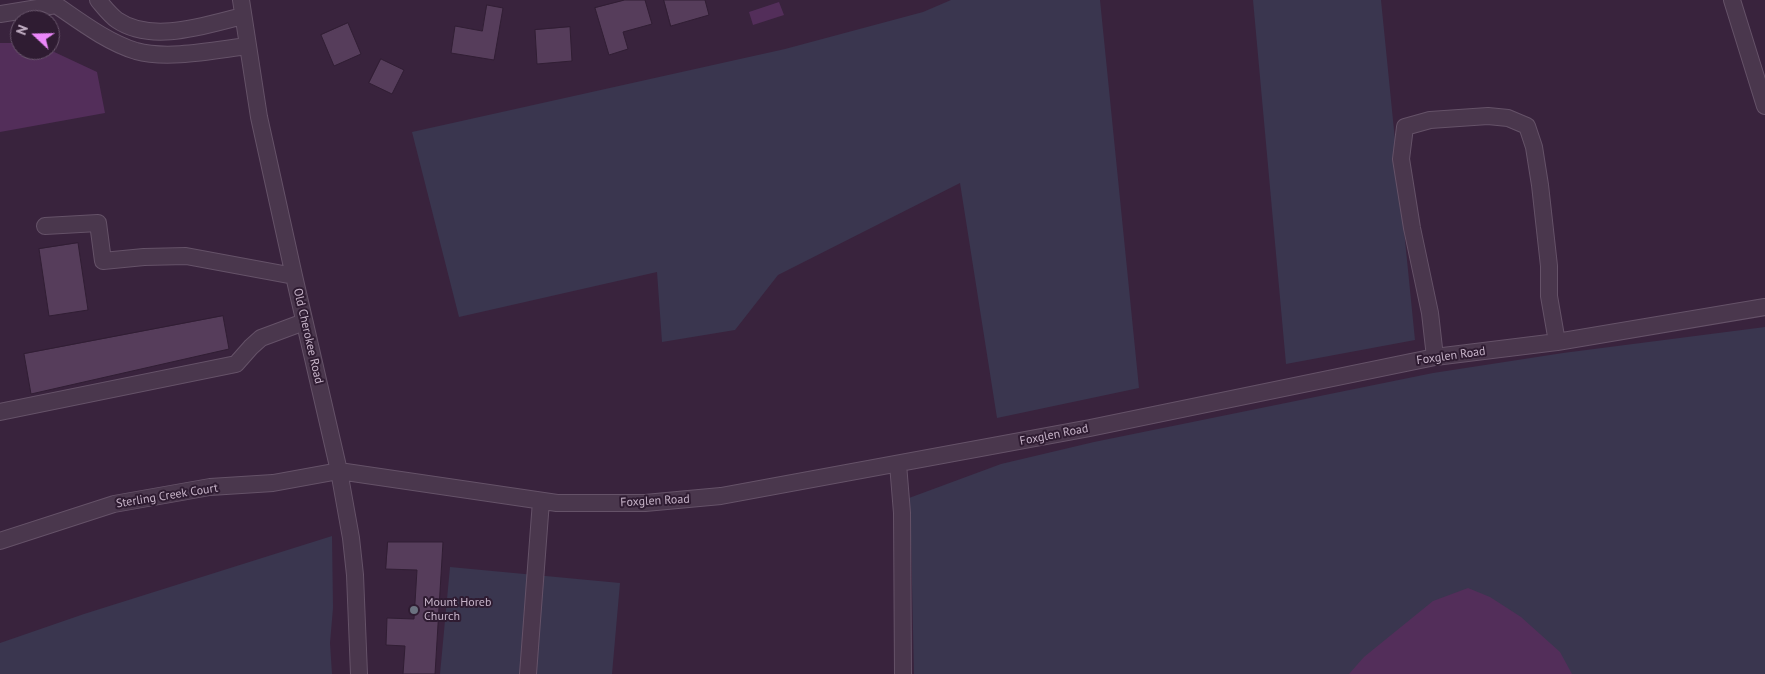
<!DOCTYPE html>
<html>
<head>
<meta charset="utf-8">
<style>
  body { margin:0 }
  #map { position:relative; width:1765px; height:674px; overflow:hidden; background:#39233d; font-family:"PT Sans",sans-serif }
  canvas { display:block }
  .north { position:absolute; left:10px; top:10px; width:50px; height:50px; box-sizing:border-box; background:#2f1c32; border:1px solid #6b586e; border-radius:50%; rotate:291deg; font-size:14px; font-weight:700; line-height:20px; text-align:center; color:#c6b3c8 }
  .north::after { content:''; display:block; margin:auto; width:18px; height:22px; background:#eb87f9; clip-path:polygon(50% 0,100% 100%,50% 72%,0 100%) }
</style>
</head>
<body>
<div id="map">
<canvas width="1765" height="674"></canvas>
<div class="north">N</div>
</div>
<script>
const g = document.querySelector('canvas').getContext('2d');
g.lineJoin = 'round';
function fillPath(path, color) {
  g.fillStyle = color;
  g.fill(path, 'evenodd');
}
function strokePath(path, color, width, dash) {
  g.strokeStyle = color;
  g.lineWidth = width;
  g.lineCap = dash ? 'butt' : 'round';
  g.setLineDash(dash || []);
  g.stroke(path);
}
function write(font, color, halo, rows, align = 'center') {
  g.font = font + ' "PT Sans",sans-serif';
  g.lineWidth = 4;
  g.setLineDash([]);
  g.textBaseline = 'middle';
  g.strokeStyle = halo;
  g.fillStyle = color;
  for (const [text, x, y, turn = 0] of rows) {
    g.save();
    g.translate(x, y);
    g.rotate((+turn || 0) * Math.PI / 180);
    g.textAlign = isNaN(turn) ? turn : align;
    if (halo) g.strokeText(text, 0, 0);
    g.fillText(text, 0, 0);
    g.restore();
  }
}
fillPath(new Path2D(`
  M951,0H1100L1139,388L997,418L960,183L778,275L735,330L662,342L657,272L459,317L412,132L785,49L923,12Z
  M1253,0H1381L1415,340L1286,364Z
  M1765,327V674H914L911,540L909,498L1001,464L1094,442L1433,373L1563,353Z
  M332,536L333,608L330,643L332,674H0V643L84,614Z
  M450,567L620,583L612,674H440Z`), '#3a364f');
fillPath(new Path2D(`
  M779,2L784,15L753,25L749,12Z
  M0,43H20V50H50L97,72L105,113L0,132Z
  M1468,588L1490,597L1521,617L1560,652L1572,674H1349L1364,657L1433,601Z`), '#532e5a');
const building = new Path2D(`
  M625,0H645L652,24L623,32L628,49L609,55L595,8Z
  M664,0H705L709,15L671,26Z
  M487,5L503,8L494,60L451,53L455,26L482,31Z
  M348,23L361,54L334,66L321,35Z
  M570,27L572,61L537,64L535,30Z
  M381,59L404,70L392,94L369,83Z
  M78,243L88,310L49,316L39,249Z
  M223,316L229,349L31,394L24,354Z
  M388,542H443L435,674H403L405,646L386,645L387,618L414,619L417,570L386,569Z`);
fillPath(building, '#563d5b');
strokePath(building, '#311e34', 1);
const minor = new Path2D(`
  M51,0L56,5C81,22 107,42 136,51C168,60 215,50 248,46
  M98,0C104,7 110,15 117,20C152,44 206,25 243,16
  M241,0L259,117L294,276L339,471L351,538L355,575L359,674
  M1732,0L1765,106
  M0,14L56,5
  M45,226L98,223L103,261L144,257L186,256L294,276
  M1435,357L1430,313L1412,228L1401,159L1405,127L1430,120L1488,116L1508,118L1527,126L1534,147L1540,185L1549,266V296L1557,342
  M0,412L236,364L251,347L261,338L304,322
  M898,464L902,513L903,674
  M0,541L114,504L210,487L273,483L339,471L557,503H645L721,496L1090,428L1435,357L1557,342L1765,307
  M528,674L541,501`);
strokePath(minor, '#655268', 18);
strokePath(minor, '#4a374d', 16);
for (const [x, y, r, color] of [
  [414,610,5,"#6b7280"]
]) {
  const dot = new Path2D();
  dot.arc(x, y, r, 0, 2 * Math.PI);
  g.fillStyle = color;
  g.fill(dot);
  strokePath(dot, '#2f1c32', 2);
}
write('12px', '#c6b3c8', '#2f1c32', [
  ["Old Cherokee Road",308,336,77],
  ["Foxglen Road",1451,356,-8],
  ["Foxglen Road",1054,435,-11],
  ["Sterling Creek Court",167,496,-9],
  ["Foxglen Road",655,501,-3]
]);
write('12px', '#c6b3c8', '#2f1c32', [
  ["Mount Horeb",424,603],
  ["Church",424,617]
], 'left');
</script>
</body>
</html>
